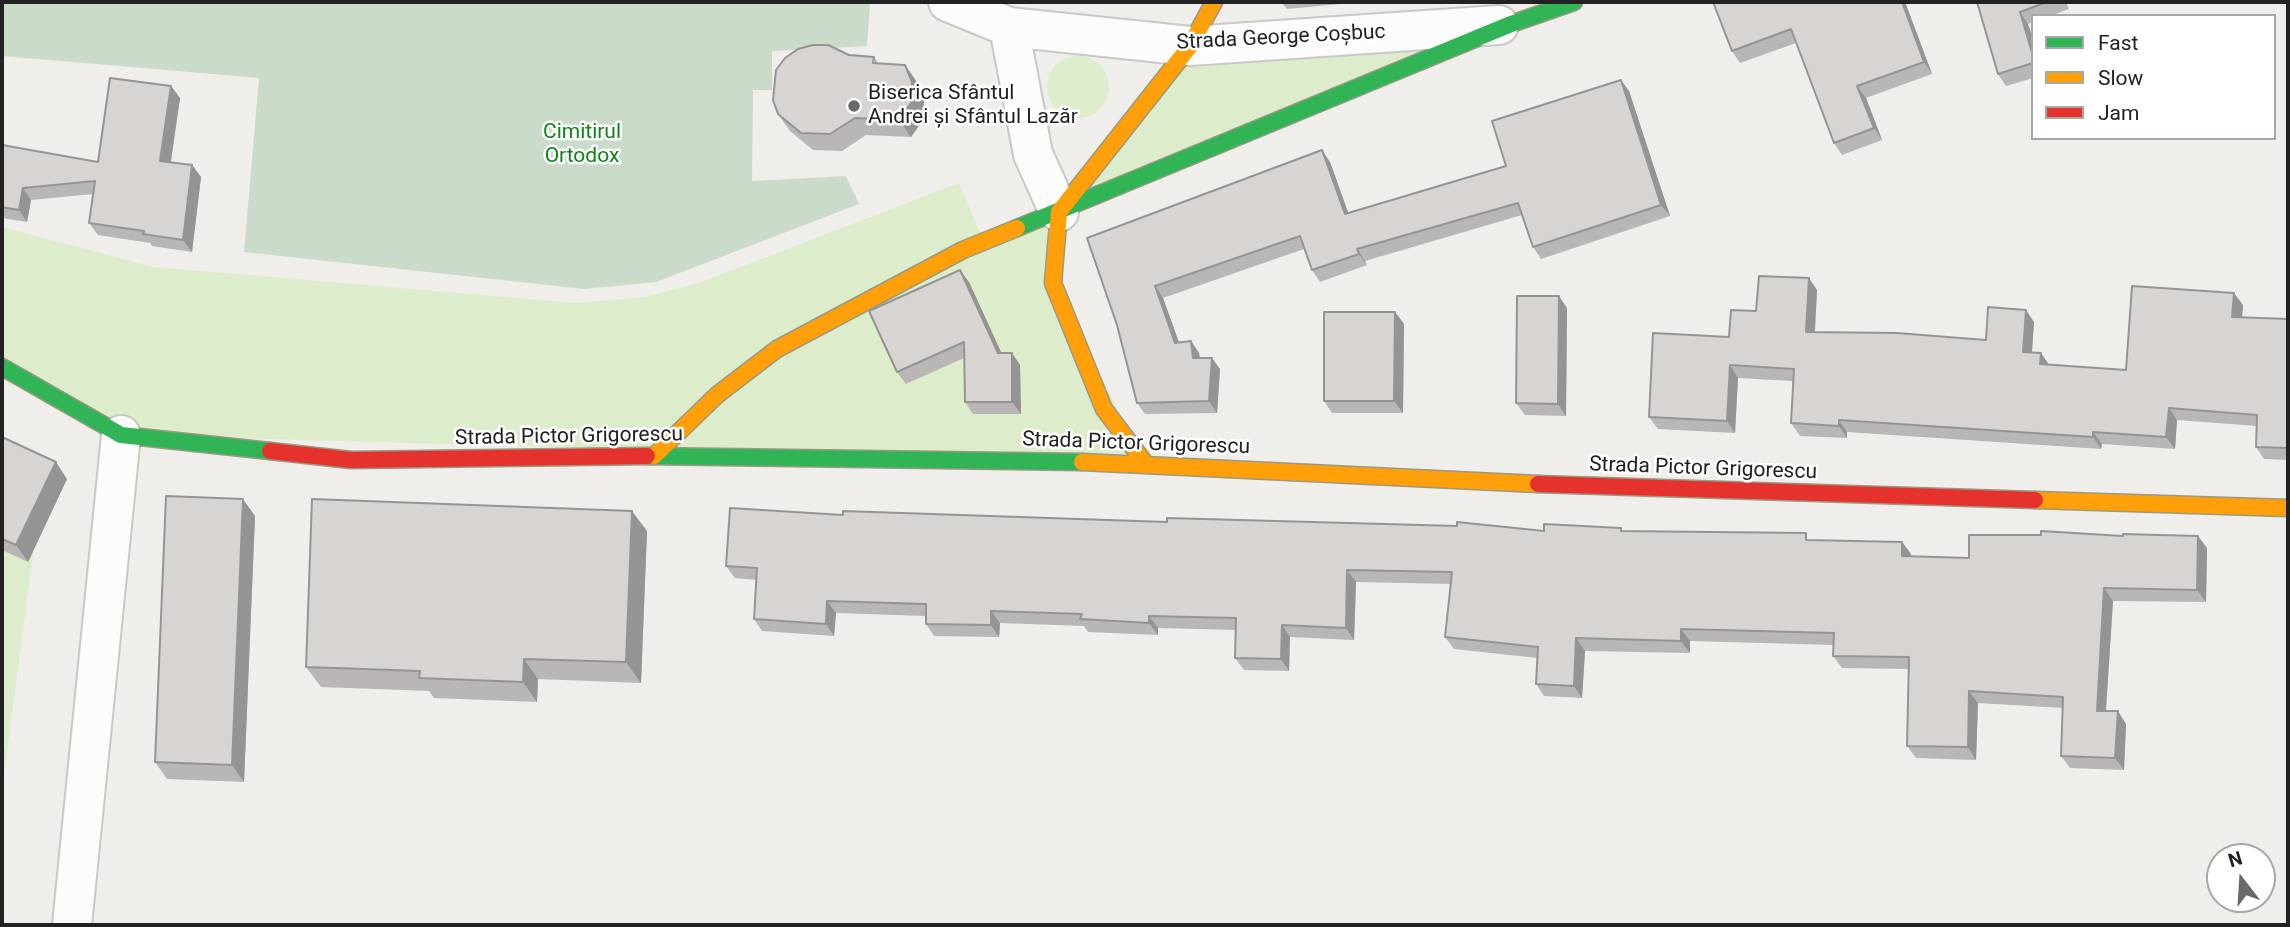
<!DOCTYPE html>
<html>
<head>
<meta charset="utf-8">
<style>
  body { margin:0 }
  #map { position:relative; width:2290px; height:927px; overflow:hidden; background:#f0eeeb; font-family:Roboto,sans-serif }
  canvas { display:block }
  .frame { position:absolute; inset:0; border:4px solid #222; pointer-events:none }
  .legend { position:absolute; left:2031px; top:14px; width:245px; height:126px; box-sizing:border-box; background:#fff; border:2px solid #a7a7a7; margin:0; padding:9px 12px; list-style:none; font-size:21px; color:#222 }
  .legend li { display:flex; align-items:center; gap:14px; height:35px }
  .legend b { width:35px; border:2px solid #a7a7a7 }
  .north { position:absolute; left:2206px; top:843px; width:70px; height:70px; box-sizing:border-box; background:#fff; border:2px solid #a7a7a7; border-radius:50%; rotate:343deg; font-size:19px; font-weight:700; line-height:28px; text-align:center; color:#222 }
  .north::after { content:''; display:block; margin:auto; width:24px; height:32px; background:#6a6968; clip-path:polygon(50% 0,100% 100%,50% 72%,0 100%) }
</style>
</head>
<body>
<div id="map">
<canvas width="2290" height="927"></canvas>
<div class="frame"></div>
<ul class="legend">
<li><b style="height:9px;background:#30b455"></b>Fast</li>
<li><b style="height:9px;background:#ff9f0a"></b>Slow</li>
<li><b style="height:9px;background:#e5322d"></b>Jam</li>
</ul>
<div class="north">N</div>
</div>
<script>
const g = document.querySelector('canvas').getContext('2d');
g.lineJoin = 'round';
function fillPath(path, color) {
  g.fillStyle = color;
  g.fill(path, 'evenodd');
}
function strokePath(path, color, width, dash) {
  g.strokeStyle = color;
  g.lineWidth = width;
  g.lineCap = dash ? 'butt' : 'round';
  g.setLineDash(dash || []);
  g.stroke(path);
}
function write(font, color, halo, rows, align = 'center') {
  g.font = font + ' Roboto,sans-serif';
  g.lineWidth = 5;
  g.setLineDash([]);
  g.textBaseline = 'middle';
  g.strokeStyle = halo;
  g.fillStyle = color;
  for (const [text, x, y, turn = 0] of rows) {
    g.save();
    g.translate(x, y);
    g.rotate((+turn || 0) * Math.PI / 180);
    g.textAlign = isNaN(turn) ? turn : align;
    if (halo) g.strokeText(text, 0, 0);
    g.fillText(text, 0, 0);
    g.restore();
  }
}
fillPath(new Path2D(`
  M1511,24L1059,212L1053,283L1145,463L121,435L2,367V227L154,267L576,303L645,297L699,283L959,183L984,242L1059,212L1190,46Z
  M1047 87a31 31 0 1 1 62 0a31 31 0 1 1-62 0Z
  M2,474L40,501L2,790Z`), '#ddeccb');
fillPath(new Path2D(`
  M2,2H865L870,4L867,46L772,51V90H753L752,181L846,176L859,204L656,282L584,289L244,252L259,78L2,56Z`), '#cadbca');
const street = new Path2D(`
  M948,2L1009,27L1190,46L1499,25
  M1009,27L1033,154L1059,212
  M72,925L121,435`);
const fast = new Path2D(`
  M1017,228L1511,24L1574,2
  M2,367L121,435L270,451
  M647,456L1082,462`);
const slow = new Path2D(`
  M654,456L717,395L777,349L963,250L1017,228
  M1082,462L1538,484
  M1145,463L1104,409L1053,283L1059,212L1190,46L1214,2
  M2035,500L2288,508`);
const jam = new Path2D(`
  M270,451L351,460L647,456
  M1538,484L2035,500`);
strokePath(street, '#c9c8c7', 42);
strokePath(fast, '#999a82', 19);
strokePath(slow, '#999a82', 19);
strokePath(jam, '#999a82', 19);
strokePath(street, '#fdfcfc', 38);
strokePath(fast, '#30b455', 16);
strokePath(slow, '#ff9f0a', 16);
strokePath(jam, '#e5322d', 16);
fillPath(new Path2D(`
  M1281,2H1340V4L1287,9Z
  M1713,2H1905L1932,74L1866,98L1882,140L1842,155L1834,143L1796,43L1740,63L1732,51Z
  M1977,2H2066L2069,9L2050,16H2033V22L2028,24L2033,39V78L2006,86L1998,74Z
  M849,55L874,57L878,63L917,82L924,99L923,120L911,137L866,135L842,151L813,150L790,131L778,114Z
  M171,86L180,98L171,162L192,165L201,177L192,252L152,246L150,243L98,235L89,223L93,194L31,200L27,222L2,218V145L98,162Z
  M1629,91L1670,216L1541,259L1533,247L1522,215L1365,261L1367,265L1320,282L1312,270L1304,249L1163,298L1179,342L1191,341L1199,353L1200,358L1220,369L1217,413L1145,414L1137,403L1117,325L1087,238L1330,162L1348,213L1506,166Z
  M969,282L1001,353H1012L1020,365L1021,414H973L965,402L964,358L906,384L897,372Z
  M1817,290L1815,332L1986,340L2034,322L2032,352L2041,353L2049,365L2126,370L2243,305L2242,317L2288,319V460L2264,459L2256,447L2257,426L2177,420L2175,449L2102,444L2101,449L1847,432V438L1800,436L1791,423L1793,381L1738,378L1735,433L1658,429L1649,417L1729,337L1756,311Z
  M1567,308L1566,416L1525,415L1516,403Z
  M1395,312L1404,324L1403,413H1332L1324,401Z
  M2,437L67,479L28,562L2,550Z
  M843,515L1544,531H1623L1812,540L1902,542L1911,554V556L1969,558L2207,548L2206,602L2113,601L2106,711L2126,724L2124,770L2070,768L2061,756L2063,708L1978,703L1976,760L1916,758L1907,746L1909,669L1842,668L1833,656L1834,645L1690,641V653L1585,651L1582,698L1544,696L1536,684L1537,658L1454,649L1445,637L1451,584L1356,582L1354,640L1290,637L1289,671L1244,670L1235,658L1236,630L1158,628V635L1088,632L1084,626L1000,623L999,637L934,636L926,624V616L836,613L834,636L762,631L754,619L756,580L735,578L726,566Z
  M255,516L244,782L167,779L155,762Z
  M647,531L641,683L538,679L537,702L434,698L429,691L321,687L306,667Z`), '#b9b6b5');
fillPath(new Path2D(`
  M1902,2H1905L1932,74L1924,62Z
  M2020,12L2028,24L2033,39V56Z
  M905,65L917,82L924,99L923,120L911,137L899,120Z
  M1621,80L1629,91L1670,216L1661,205Z
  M171,86L180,98L169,173L160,161Z
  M1857,86L1866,98L1882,140L1874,128Z
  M1322,150L1330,162L1353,226L1345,214Z
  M192,165L201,177L192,252L183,240Z
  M23,188L31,200L27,222L19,210Z
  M1357,249L1365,261L1367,265L1359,254Z
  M960,270L969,282L1007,365L998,353Z
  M1809,278L1817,290L1814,344L1806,332Z
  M1155,286L1163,298L1183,354L1175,343Z
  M2234,293L2243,305L2241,329L2232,317Z
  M1559,296L1567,308L1566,416L1558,404Z
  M2026,310L2034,322L2031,364L2023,352Z
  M1395,312L1404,324L1403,413L1394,401Z
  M1191,341L1199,353L1201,369L1193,358Z
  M1012,353L1020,365L1021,414L1012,402Z
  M2041,353L2049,365L2040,364Z
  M1212,358L1220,369L1217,413L1209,401Z
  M1730,365L1738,378L1735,433L1727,421Z
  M2169,408L2177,420L2175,449L2166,437Z
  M1839,420L1847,432V438L1839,426Z
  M2093,432L2102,444L2101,449L2093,437Z
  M56,462L67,479L28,562L16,545Z
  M243,499L255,516L244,782L232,765Z
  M632,511L647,531L641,683L626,662Z
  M2198,536L2207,548L2206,602L2197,590Z
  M1902,542L1911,554L1910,568L1902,556Z
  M1347,570L1356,582L1354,640L1346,628Z
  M2104,588L2113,601L2105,723L2097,711Z
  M827,601L836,613L834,636L826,624Z
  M991,611L1000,623L999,637L991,625Z
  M1149,616L1158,628V635L1149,623Z
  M1282,625L1290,637L1289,671L1281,659Z
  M1681,629L1690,641V653L1681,641Z
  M1576,638L1585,651L1582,698L1574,686Z
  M524,659L538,679L537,702L523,682Z
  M1969,691L1978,703L1976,760L1968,747Z
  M2118,711L2126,724L2124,770L2115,758Z`), '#969493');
const building = new Path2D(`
  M1713,2H1902L1924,62L1857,86L1874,128L1834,143L1791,29L1732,51Z
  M1977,2H2047L2020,12L2033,56V63L1998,74Z
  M813,45H828L849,55L874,57L873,63L905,65L912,82L911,103L899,120L855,118L830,134L801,133L778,114L773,100L776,70L785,58L798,49Z
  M110,78L171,86L160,161L192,165L183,240L143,234L144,231L89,223L95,181L23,188L19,210L2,207V145L98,162Z
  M1621,80L1661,205L1533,247L1518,203L1357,249L1359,254L1312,270L1300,236L1155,286L1175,343L1191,341L1193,358H1212L1209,401L1137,403L1117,325L1087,238L1322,150L1345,214L1506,166L1492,121Z
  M960,270L998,353H1012V402H965L964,342L897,372L869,311Z
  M1759,276L1809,278L1806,332L1897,333L1986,340L1988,307L2026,310L2023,352L2041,353L2040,364L2126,370L2132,286L2234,293L2232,317L2288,319V448L2256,447L2257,415L2169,408L2166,437L2093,432V437L1839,420V426L1791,423L1794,369L1730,365L1727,421L1649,417L1653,333L1729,337L1731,310L1756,311Z
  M1517,296H1559L1558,404L1516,403Z
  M1324,312H1395L1394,401H1324Z
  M2,437L56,462L16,545L2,539Z
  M166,496L243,499L232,765L155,762Z
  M312,499L632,511L626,662L524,659L523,682L419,678L420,671L306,667Z
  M730,508L843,515V511L1167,522V518L1457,526V522L1544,531V524L1621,528V531L1806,533V540L1902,542V556L1969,558V535H2041V531L2123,536V534L2198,536L2197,590L2104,588L2097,711H2118L2115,758L2061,756L2063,697L1969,691L1968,747L1907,746L1909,657L1833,656L1834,633L1681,629V641L1576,638L1574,686L1536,684L1538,647L1445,637L1452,572L1347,570L1346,628L1282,625L1281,659L1235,658L1236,618L1149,616V623L1080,619L1082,614L991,611V625L926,624V604L827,601L826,624L754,619L757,568L726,566Z`);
fillPath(building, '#d7d4d2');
strokePath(building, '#969493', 2);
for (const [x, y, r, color] of [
  [854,106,7,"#6a6968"]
]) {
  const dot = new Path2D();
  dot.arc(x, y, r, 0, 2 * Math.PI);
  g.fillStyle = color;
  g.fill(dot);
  strokePath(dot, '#fff', 2.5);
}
write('21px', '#222', '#fff', [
  ["Strada George Coșbuc",1281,38,-3],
  ["Strada Pictor Grigorescu",569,437,-1],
  ["Strada Pictor Grigorescu",1136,444,2],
  ["Strada Pictor Grigorescu",1703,469,2]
]);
write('21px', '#222', '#fff', [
  ["Biserica Sfântul",868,94],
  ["Andrei și Sfântul Lazăr",868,118]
], 'left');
write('21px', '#0c8416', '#fff', [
  ["Cimitirul",582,133],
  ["Ortodox",582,157]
]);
</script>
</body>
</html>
